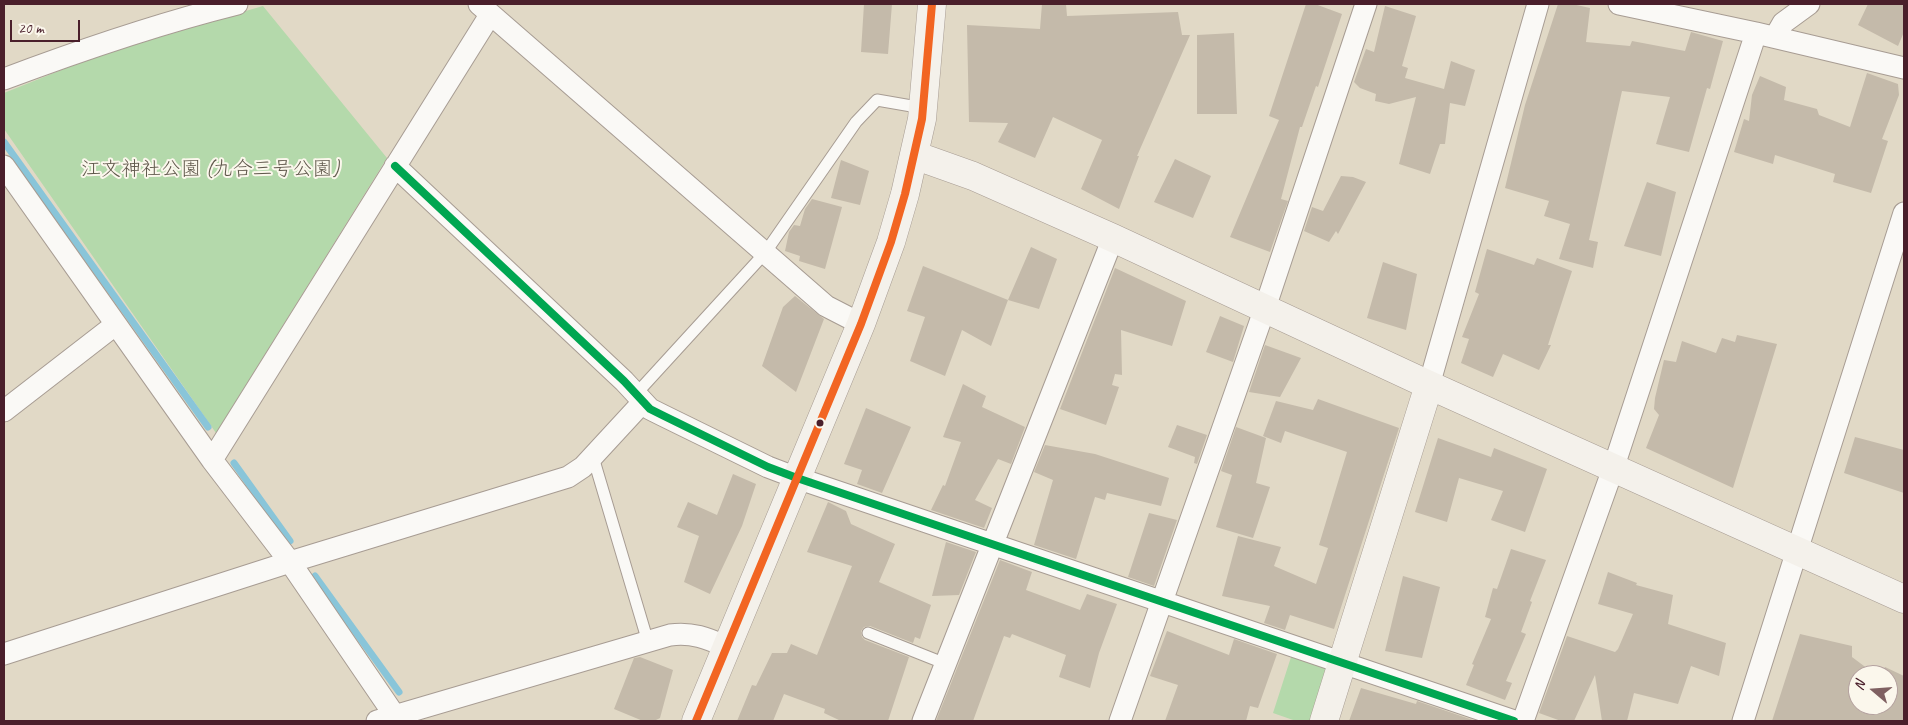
<!DOCTYPE html>
<html>
<head>
<meta charset="utf-8">
<style>
  body { margin:0 }
  #map { position:relative; width:1908px; height:725px; overflow:hidden; background:#e1d9c6; font-family:Caveat,sans-serif }
  canvas { display:block }
  .frame { position:absolute; inset:0; border:5px solid #4a1f2b; pointer-events:none }
  .north { position:absolute; left:1848px; top:665px; width:50px; height:50px; box-sizing:border-box; background:#fbf7ec; border:1px solid #b4a19f; border-radius:50%; rotate:288deg; font-size:14px; font-weight:700; line-height:20px; text-align:center; color:#4a1f2b }
  .north::after { content:''; display:block; margin:auto; width:18px; height:22px; background:#7f6061; clip-path:polygon(50% 0,100% 100%,50% 72%,0 100%) }
  .scale { position:absolute; left:10px; top:20px; width:70px; height:22px; box-sizing:border-box; border:2px solid #4a1f2b; border-top:0; padding-left:6px; font-size:15px; line-height:18px; white-space:nowrap; color:#4a1f2b; -webkit-text-stroke:4px #fbf7ec; paint-order:stroke }
</style>
</head>
<body>
<div id="map">
<canvas width="1908" height="725"></canvas>
<div class="frame"></div>
<div class="north">N</div>
<div class="scale">20 m</div>
</div>
<script>
const g = document.querySelector('canvas').getContext('2d');
g.lineJoin = 'round';
function fillPath(path, color) {
  g.fillStyle = color;
  g.fill(path, 'evenodd');
}
function strokePath(path, color, width, dash) {
  g.strokeStyle = color;
  g.lineWidth = width;
  g.lineCap = dash ? 'butt' : 'round';
  g.setLineDash(dash || []);
  g.stroke(path);
}
function write(font, color, halo, rows, align = 'center') {
  g.font = font + ' Caveat,"Klee One",sans-serif';
  g.lineWidth = 4;
  g.setLineDash([]);
  g.textBaseline = 'middle';
  g.strokeStyle = halo;
  g.fillStyle = color;
  for (const [text, x, y, turn = 0] of rows) {
    g.save();
    g.translate(x, y);
    g.rotate((+turn || 0) * Math.PI / 180);
    g.textAlign = isNaN(turn) ? turn : align;
    if (halo) g.strokeText(text, 0, 0);
    g.fillText(text, 0, 0);
    g.restore();
  }
}
fillPath(new Path2D(`
  M263,6L387,158L216,433L4,129V93L111,50Z
  M1292,654L1327,666L1319,721H1296L1273,713Z`), '#b4d9ab');
strokePath(new Path2D(`
  M4,142L208,427
  M234,463L290,541
  M315,576L399,692`), '#89c5d9', 7);
fillPath(new Path2D(`
  M864,4H892L888,54L861,52Z
  M1042,4H1066L1067,16L1178,12L1182,35H1190L1137,156H1139L1119,209L1081,189L1102,140L1053,117L1035,158L998,142L1008,123L969,122L967,25L1040,29Z
  M1306,4H1315L1342,14L1318,87L1316,86L1302,127H1300L1281,199L1288,201L1270,252L1230,237L1279,120L1269,116Z
  M1558,4H1572L1590,8L1586,42L1630,46L1632,41L1685,51L1691,32L1723,41L1710,89L1707,88L1689,152L1656,144L1670,97L1622,91L1589,240L1598,242L1593,268L1559,259L1570,224L1544,216L1549,201L1505,188L1525,105Z
  M1868,4H1904V32L1898,46L1858,25Z
  M1385,6L1416,16L1402,66L1408,68L1405,78L1444,89L1451,61L1475,70L1465,106L1450,103L1445,144H1440L1430,174L1399,164L1416,97L1389,104L1375,101L1376,94L1360,88L1354,82L1366,49L1374,52Z
  M1234,33L1237,114H1197V35Z
  M1867,73L1898,84L1899,95L1882,139L1888,141L1871,193L1833,182L1835,174L1775,155L1773,164L1734,152L1744,119L1749,121L1752,95L1760,76L1786,87L1784,100L1817,109L1819,115L1850,127Z
  M1175,159L1211,176L1193,218L1154,202Z
  M841,160L869,171L860,205L831,198Z
  M1341,176L1353,177L1366,182L1338,234L1336,231L1329,242L1304,231L1312,207L1323,211Z
  M1647,182L1676,192L1661,256L1624,246Z
  M812,199L842,207L825,269L799,261L800,256L785,251L789,232L794,225L800,226L805,209Z
  M1031,247L1057,259L1039,309L1008,300Z
  M1487,249L1534,265L1537,258L1572,271L1548,345H1551L1539,370L1503,354L1493,377L1461,363L1469,339L1462,337L1479,294L1475,292Z
  M1383,262L1417,274L1406,330L1367,318Z
  M923,266L1008,300L991,346L962,330L945,376L910,361L925,317L907,311Z
  M1115,268L1186,301L1172,346L1121,330L1122,375L1115,374L1112,385L1119,387L1106,425L1060,409Z
  M795,296L824,319L796,392L762,366L783,307Z
  M1220,316L1244,326L1233,362L1206,352Z
  M1737,335L1777,344L1733,488L1646,448L1659,415L1654,409L1655,398L1664,360L1676,362L1682,341L1716,353L1722,338L1735,342Z
  M1265,345L1301,358L1280,397L1249,392Z
  M963,384L986,396L982,407L1025,427L1011,464L998,459L975,500L992,508L984,528L931,510L943,485L945,486L961,442L943,437Z
  M1318,399L1399,428L1334,629L1290,615L1285,630L1264,623L1270,606L1222,596L1238,536L1281,547L1274,566L1316,584L1328,548L1319,545L1347,452L1285,431L1281,443L1263,436L1276,401L1313,410Z
  M866,408L911,427L882,493L857,484L862,470L844,464Z
  M1177,425L1207,435L1197,464L1194,463L1195,457L1168,447Z
  M1236,427L1266,438L1256,483L1270,487L1253,538L1216,527L1232,475L1221,471Z
  M1855,437L1904,450V493L1844,473Z
  M1438,438L1491,457L1494,448L1547,469L1525,532L1491,520L1503,491L1459,478L1447,522L1415,512Z
  M1045,445L1095,454L1169,478L1161,506L1107,493L1105,500L1095,497L1076,559L1034,545L1053,480L1034,472Z
  M733,474L756,484L742,526L710,594L684,582L699,536L677,527L688,502L717,515Z
  M828,502L846,511L851,524L895,544L879,582L931,605L920,639L915,637L913,643L870,626L864,627L861,631L862,637L865,640L909,657L888,721H841L824,713L825,709L784,694L773,721H737L752,685L756,686L772,653H787L791,644L817,655L852,566L807,552Z
  M1149,513L1177,520L1154,586L1128,577Z
  M946,542L976,552L959,595L932,596Z
  M1511,549L1546,560L1530,601L1532,602L1521,632L1526,634L1506,681L1512,683L1505,700L1466,685L1474,665L1472,664L1491,619L1485,617L1493,588L1497,589Z
  M1000,560L1032,572L1026,590L1080,610L1087,594L1117,604L1099,653L1090,688L1059,677L1066,655L1012,634L1010,638L1004,636L973,721H936Z
  M1608,572L1637,583L1636,585L1673,595L1668,624L1726,643L1719,676L1691,666L1678,704L1634,693L1627,721H1602L1595,675L1574,721H1561L1539,713L1567,636L1615,652L1618,649L1633,614L1598,604Z
  M1403,576L1440,587L1422,658L1385,651Z
  M1167,631L1229,655L1234,639L1277,654L1258,708L1250,706L1246,721H1165L1178,685L1150,676Z
  M1800,634L1852,646V657L1876,675H1858V705H1888V675H1881L1885,667L1904,676V721H1772Z
  M640,657L673,670L660,718L654,721H643L614,709L634,658Z
  M1361,688L1416,704L1417,701L1476,721H1349Z`), '#c4baaa');
const lane = new Path2D(`
  M636,394L765,253L856,122L877,100L923,108
  M593,457L648,642
  M868,633L946,664`);
const street = new Path2D(`
  M479,4L826,306L861,324
  M1619,4L1756,33L1904,68
  M1775,37L1783,23L1809,4
  M4,79C81,50 157,24 237,4
  M4,166L212,460L290,562L395,716L394,721
  M395,166L624,381L650,409L662,415L768,467L797,478L1514,721
  M1429,385L1538,4
  M4,411L115,325
  M212,460L490,15
  M4,654L290,562L568,477L583,467L643,402
  M377,721L670,635C692,632 707,638 727,647
  M923,721L1113,238
  M1120,721L1265,308L1366,4
  M1523,721L1614,466L1756,33
  M1743,721L1904,213`);
const secondary = new Path2D(`
  M914,155L973,176L1113,238L1429,385L1904,599
  M696,721L861,324L891,242L905,194L922,119L932,4
  M1324,721L1429,385`);
strokePath(lane, '#a79c93', 13);
strokePath(street, '#a79c93', 23);
strokePath(secondary, '#a79c93', 29);
strokePath(lane, '#faf9f6', 11);
strokePath(street, '#faf9f6', 21);
strokePath(secondary, '#f4f1eb', 28);
strokePath(new Path2D(`
  M395,166L624,381L650,409L662,415L768,467L797,478L1514,721`), '#00a651', 8);
strokePath(new Path2D(`
  M696,721L861,324L891,242L905,194L922,119L932,4`), '#f26522', 8);
for (const [x, y, r, color] of [
  [820,423,4.5,"#4a1f2b"]
]) {
  const dot = new Path2D();
  dot.arc(x, y, r, 0, 2 * Math.PI);
  g.fillStyle = color;
  g.fill(dot);
  strokePath(dot, '#fbf7ec', 2);
}
write('20px', '#5f574b', '#fbf7ec', [
  ["江文神社公園 (九合三号公園)",210,170]
]);
</script>
</body>
</html>
